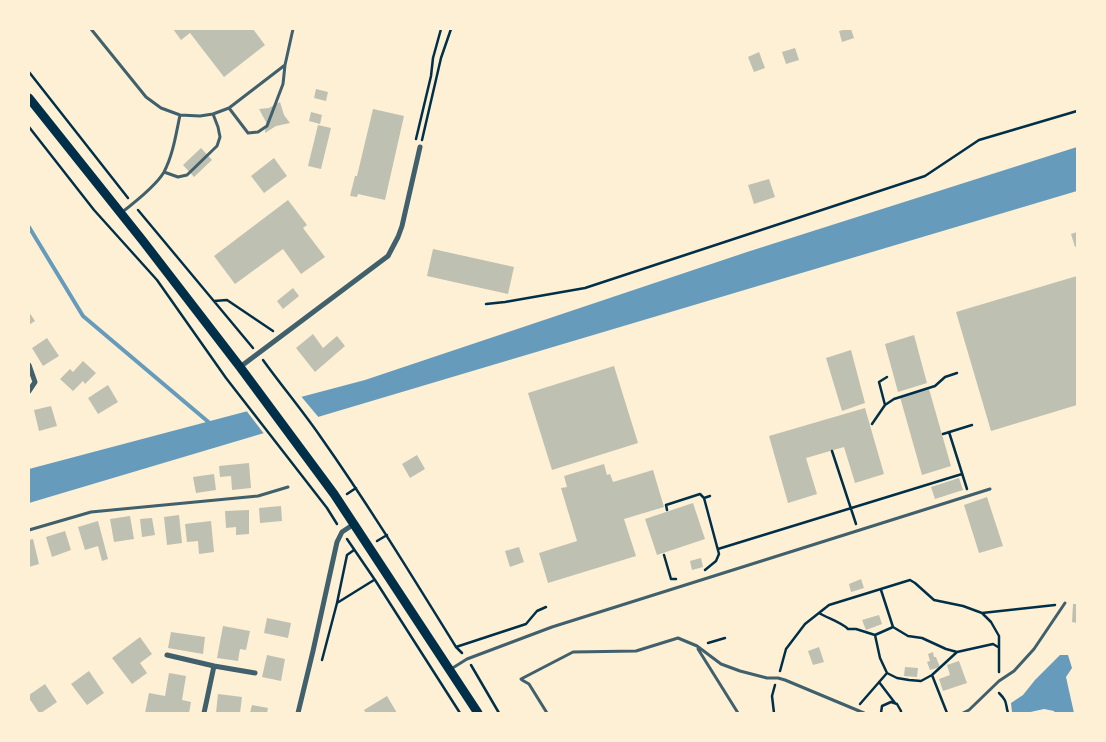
<!DOCTYPE html>
<html>
<head>
<meta charset="utf-8">
<style>
  body { margin:0 }
  #map { position:relative; width:1106px; height:742px; overflow:hidden; background:#fdf0d5; font-family:"PT Sans",sans-serif }
  canvas { display:block }
  .frame { position:absolute; inset:0; border:30px solid #fdf0d5; pointer-events:none }
</style>
</head>
<body>
<div id="map">
<canvas width="1106" height="742"></canvas>
<div class="frame"></div>
</div>
<script>
const g = document.querySelector('canvas').getContext('2d');
g.lineJoin = 'round';
function fillPath(path, color) {
  g.fillStyle = color;
  g.fill(path, 'evenodd');
}
function strokePath(path, color, width, dash) {
  g.strokeStyle = color;
  g.lineWidth = width;
  g.lineCap = dash ? 'butt' : 'round';
  g.setLineDash(dash || []);
  g.stroke(path);
}
fillPath(new Path2D(`
  M1077,147V191L29,503V469L365,380L747,252Z
  M1060,655H1068L1072,668L1066,677L1074,713H1055L1054,711L1044,709L1026,713L1012,712L1011,703L1023,695L1035,680Z`), '#669bbc');
fillPath(new Path2D(`
  M300,395L320,419L265,435L245,409Z`), '#fdf0d5');
strokePath(new Path2D(`
  M29,227L83,316L212,425`), '#669bbc', 4);
fillPath(new Path2D(`
  M173,29H253L265,45L224,77L190,33L181,40Z
  M847,29H851L854,38L842,42L839,31Z
  M795,48L799,60L786,64L782,52Z
  M759,52L765,68L754,72L748,57Z
  M316,89L328,92L326,101L314,98Z
  M280,102L284,115L290,123L276,126L265,133L266,122L259,109L269,108Z
  M373,109L404,116L385,200L358,194L357,197L350,196L355,176H357Z
  M311,112L322,115L320,124L309,121Z
  M318,125L331,128L321,169L308,166Z
  M201,148L212,160L194,177L183,165Z
  M274,158L287,176L264,193L251,176Z
  M769,179L775,197L754,204L748,185Z
  M288,200L307,225L303,228L325,257L301,274L283,249L235,284L214,256Z
  M1077,232V246L1075,247L1071,234Z
  M433,249L514,267L508,294L427,276Z
  M1077,276V405L991,431L956,312Z
  M293,288L299,296L283,309L277,301Z
  M29,312L35,321L29,325Z
  M313,334L323,348L337,336L345,346L315,372L296,348Z
  M914,335L927,383L898,392L885,344Z
  M47,338L59,356L43,366L32,348Z
  M851,350L865,403L842,411L826,358Z
  M83,361L96,373L85,384L83,381L73,391L60,379L70,369L73,372Z
  M614,366L638,443L552,470L528,393Z
  M108,385L118,402L98,414L88,398Z
  M929,389L951,466L922,475L900,397Z
  M51,406L57,426L39,431L34,410Z
  M865,408L884,474L855,483L844,447L806,458L817,494L788,503L769,436Z
  M417,455L425,469L410,478L402,464Z
  M249,463L251,488L232,490L231,476L220,477L219,466Z
  M604,464L607,475L610,474L613,482L653,470L664,507L624,519L636,556L548,583L539,553L577,541L561,488L567,487L564,476Z
  M214,474L216,490L196,493L193,477Z
  M959,478L963,490L935,499L931,487Z
  M987,497L1003,546L979,553L964,505Z
  M693,503L705,539L657,555L645,519Z
  M281,506L282,521L260,523L259,508Z
  M249,510V534L236,535V527L226,528L225,511Z
  M179,515L182,543L167,545L164,517Z
  M130,516L134,539L114,542L110,519Z
  M152,518L155,535L142,537L140,519Z
  M98,521L108,559L102,561L98,546L85,550L78,527Z
  M211,521L214,552L199,554L198,541L187,542L185,524Z
  M65,531L71,550L52,557L46,537Z
  M33,539L39,564L29,567V540Z
  M519,547L524,562L510,567L505,551Z
  M701,558L703,567L692,570L690,561Z
  M861,579L864,588L851,592L849,584Z
  M1073,604H1077V623L1072,622Z
  M879,615L882,624L866,630L862,620Z
  M267,618L291,623L288,638L264,633Z
  M223,626L250,631L246,650L240,649L238,661L217,658Z
  M171,632L205,637L203,654L168,648Z
  M140,637L152,654L140,663L147,673L132,684L112,658Z
  M819,647L824,662L813,665L808,651Z
  M933,652L934,657H936L940,667L930,670L927,662L930,661L928,654Z
  M267,655L285,659L281,681L262,677Z
  M959,661L967,683L943,691L939,679L950,675L947,665Z
  M905,667L918,668L917,677L904,676Z
  M89,671L104,693L87,705L71,684Z
  M169,673L186,676L182,700L191,702L189,713H145L149,693L165,696Z
  M45,684L57,702L41,713H39L29,698V695Z
  M218,694L242,697L240,713H216Z
  M387,696L397,713H366L364,710Z
  M252,705L268,708L267,713H250Z`), '#bec0b2');
strokePath(new Path2D(`
  M29,72L128,198
  M29,127L94,210L157,280L226,378L327,508L337,524
  M416,139L431,76L433,58L441,29
  M422,140L441,58L451,29
  M138,210L253,348
  M214,301L227,300L273,331
  M486,304L505,302L585,288L925,176L979,140L1077,111
  M263,360C281,385 302,410 320,436C368,504 412,576 456,647L462,653
  M885,405L879,382L887,377
  M872,424L885,405L894,399L935,386L945,377L957,373
  M949,432L967,489
  M943,434L972,425
  M832,451L856,524
  M347,494L356,488
  M667,510L666,505L700,494L704,498
  M347,539L375,580L460,713
  M377,541L387,535
  M718,549L962,474
  M664,555L671,579H676
  M705,570L716,561L719,554L704,498L710,496
  M881,590L893,627L908,636L922,638L946,649L957,652
  M337,603L374,580
  M819,613C827,618 841,622 848,629H856L875,635
  M982,613L1055,605
  M893,627L875,635L880,658L887,673L897,678L909,680L921,681L932,675L957,652L993,644L998,647
  M708,643L725,638
  M456,647L526,624L537,611L546,607
  M322,660L337,603L347,555L354,550
  M471,665L499,713
  M780,671L786,649L805,624L829,605L910,580L915,583L934,600L963,606L982,613L991,622L999,636V672
  M932,675L947,713
  M879,682L895,703
  M999,693C1008,702 1005,703 1008,713
  M860,704L887,673
  M774,713L772,696L775,685
  M881,713L882,706L891,702L897,704L901,711V713`), '#003049', 2.5);
strokePath(new Path2D(`
  M91,29L146,97L161,108L180,115L200,116L213,114L229,108L285,65L293,29
  M229,108L248,133L258,132L267,126L283,84L285,65
  M164,172L178,177L187,175L217,146L220,137L218,127L213,114
  M121,213C134,203 156,186 164,172C173,155 176,134 180,115
  M29,530L91,512L258,496L288,487
  M698,649L738,713
  M451,669L467,659L552,627L990,489
  M521,679L573,652L636,651L678,638L697,646L721,664L740,671L767,678H778L785,680L864,713
  M522,680L529,684L547,713
  M963,713L969,710L999,681L1014,671L1034,649L1065,603`), '#3f606c', 3);
strokePath(new Path2D(`
  M29,365L35,382L29,391
  M240,367L388,256L398,237L402,226L420,147
  M167,655L214,666
  M204,713L214,666L255,673
  M298,713L313,651L337,542L342,532L354,524`), '#3f606c', 5);
strokePath(new Path2D(`
  M29,98L143,241L240,367L334,494L478,713`), '#003049', 9);
</script>
</body>
</html>
